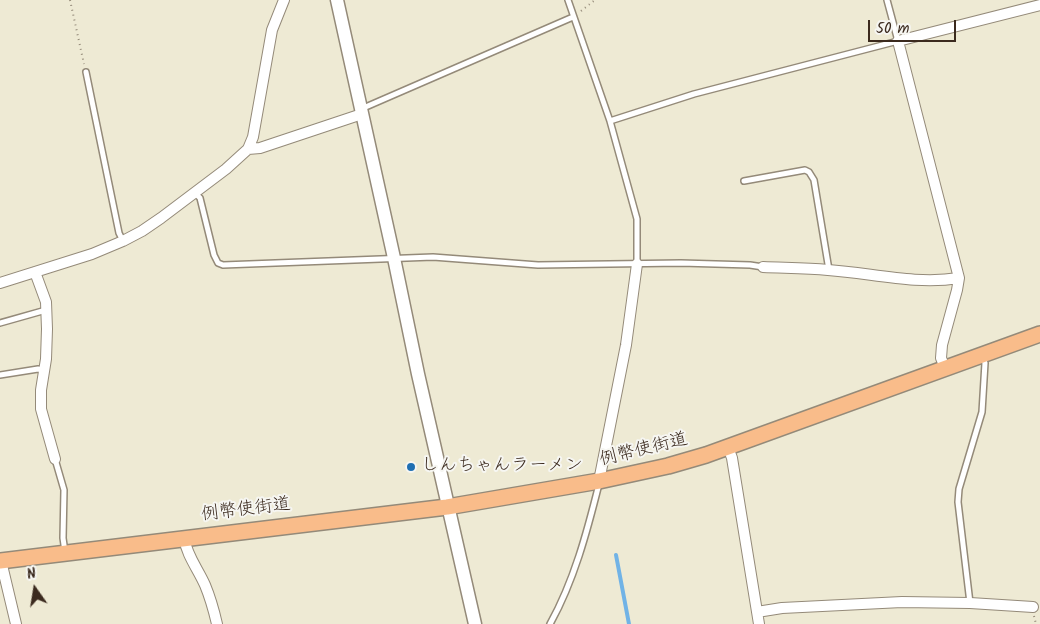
<!DOCTYPE html>
<html>
<head>
<meta charset="utf-8">
<style>
  body { margin:0 }
  #map { position:relative; width:1040px; height:624px; overflow:hidden; background:#eeead4; font-family:Kalam,sans-serif }
  canvas { display:block }
  .north { position:absolute; left:10px; top:564px; width:50px; height:50px; -webkit-text-stroke:4px #f6f6f2; paint-order:stroke; rotate:347deg; font-size:14px; font-weight:700; line-height:20px; text-align:center; color:#3b2a1e }
  .north::after { content:''; display:block; margin:auto; width:18px; height:22px; background:#3b2a1e; clip-path:polygon(50% 0,100% 100%,50% 72%,0 100%) }
  .scale { position:absolute; left:868px; top:20px; width:88px; height:22px; box-sizing:border-box; border:2px solid #3b2a1e; border-top:0; padding-left:6px; font-size:15px; line-height:18px; white-space:nowrap; color:#3b2a1e; -webkit-text-stroke:4px #f6f6f2; paint-order:stroke }
</style>
</head>
<body>
<div id="map">
<canvas width="1040" height="624"></canvas>
<div class="north">N</div>
<div class="scale">50 m</div>
</div>
<script>
const g = document.querySelector('canvas').getContext('2d');
g.lineJoin = 'round';
function strokePath(path, color, width, dash) {
  g.strokeStyle = color;
  g.lineWidth = width;
  g.lineCap = dash ? 'butt' : 'round';
  g.setLineDash(dash || []);
  g.stroke(path);
}
function write(font, color, halo, rows, align = 'center') {
  g.font = font + ' Kalam,"Klee One",sans-serif';
  g.lineWidth = 4;
  g.setLineDash([]);
  g.textBaseline = 'middle';
  g.strokeStyle = halo;
  g.fillStyle = color;
  for (const [text, x, y, turn = 0] of rows) {
    g.save();
    g.translate(x, y);
    g.rotate((+turn || 0) * Math.PI / 180);
    g.textAlign = isNaN(turn) ? turn : align;
    if (halo) g.strokeText(text, 0, 0);
    g.fillText(text, 0, 0);
    g.restore();
  }
}
strokePath(new Path2D(`
  M616,555L629,624`), '#71b3e6', 4);
const service = new Path2D(`
  M568,0L610,121L637,219V264
  M86,72L119,233L123,241
  M361,109L573,17
  M610,121L694,94L898,41L887,0
  M744,181L805,170L809,172L814,180L829,270
  M195,193L200,198L214,255L218,263L223,265L433,257L538,265L681,263L750,265L763,267
  M0,323L46,310
  M0,375L38,369L44,370
  M55,459L64,490L63,538L65,552
  M970,603L958,502L959,489L982,412L985,363L982,356
  M550,624C574,581 587,532 599,484`);
const minor = new Path2D(`
  M248,149L260,148L362,114
  M763,267C785,268 807,268 828,270C872,273 915,285 959,278
  M35,272L46,302L47,329L46,359L41,390V409L55,459
  M0,283L92,254L123,241L142,231L161,218L226,169L248,149L253,137L272,30L284,0
  M945,368L941,358L942,345L957,290L959,278L898,41L1040,5
  M728,447L732,458L759,624
  M599,481L626,345L637,264
  M184,538C187,556 198,569 205,585C210,597 214,611 217,624
  M1,561L16,624
  M757,612L782,608L902,602L970,603L1033,607`);
const tertiary = new Path2D(`
  M337,0L394,258L418,374L475,624`);
const primary = new Path2D(`
  M0,561L447,507L599,481L668,466L706,455L1040,334`);
strokePath(service, '#948a79', 8);
strokePath(minor, '#948a79', 12);
strokePath(tertiary, '#948a79', 15);
strokePath(primary, '#948a79', 18);
strokePath(new Path2D(`
  M70,0L84,64
  M581,11L595,0
  M1034,616L1036,624`), '#948a79', 2, [1, 4]);
strokePath(service, '#fff', 5);
strokePath(minor, '#fff', 10);
strokePath(tertiary, '#fff', 12);
strokePath(primary, '#f9bc8a', 15);
for (const [x, y, r, color] of [
  [411,467,5,"#1f6fb2"]
]) {
  const dot = new Path2D();
  dot.arc(x, y, r, 0, 2 * Math.PI);
  g.fillStyle = color;
  g.fill(dot);
  strokePath(dot, '#f6f6f2', 2);
}
write('18px', '#3b2a1e', '#f6f6f2', [
  ["例幣使街道",644,451,-14],
  ["例幣使街道",246,511,-7]
]);
write('18px', '#3b2a1e', '#f6f6f2', [
  ["しんちゃんラーメン",421,467]
], 'left');
</script>
</body>
</html>
